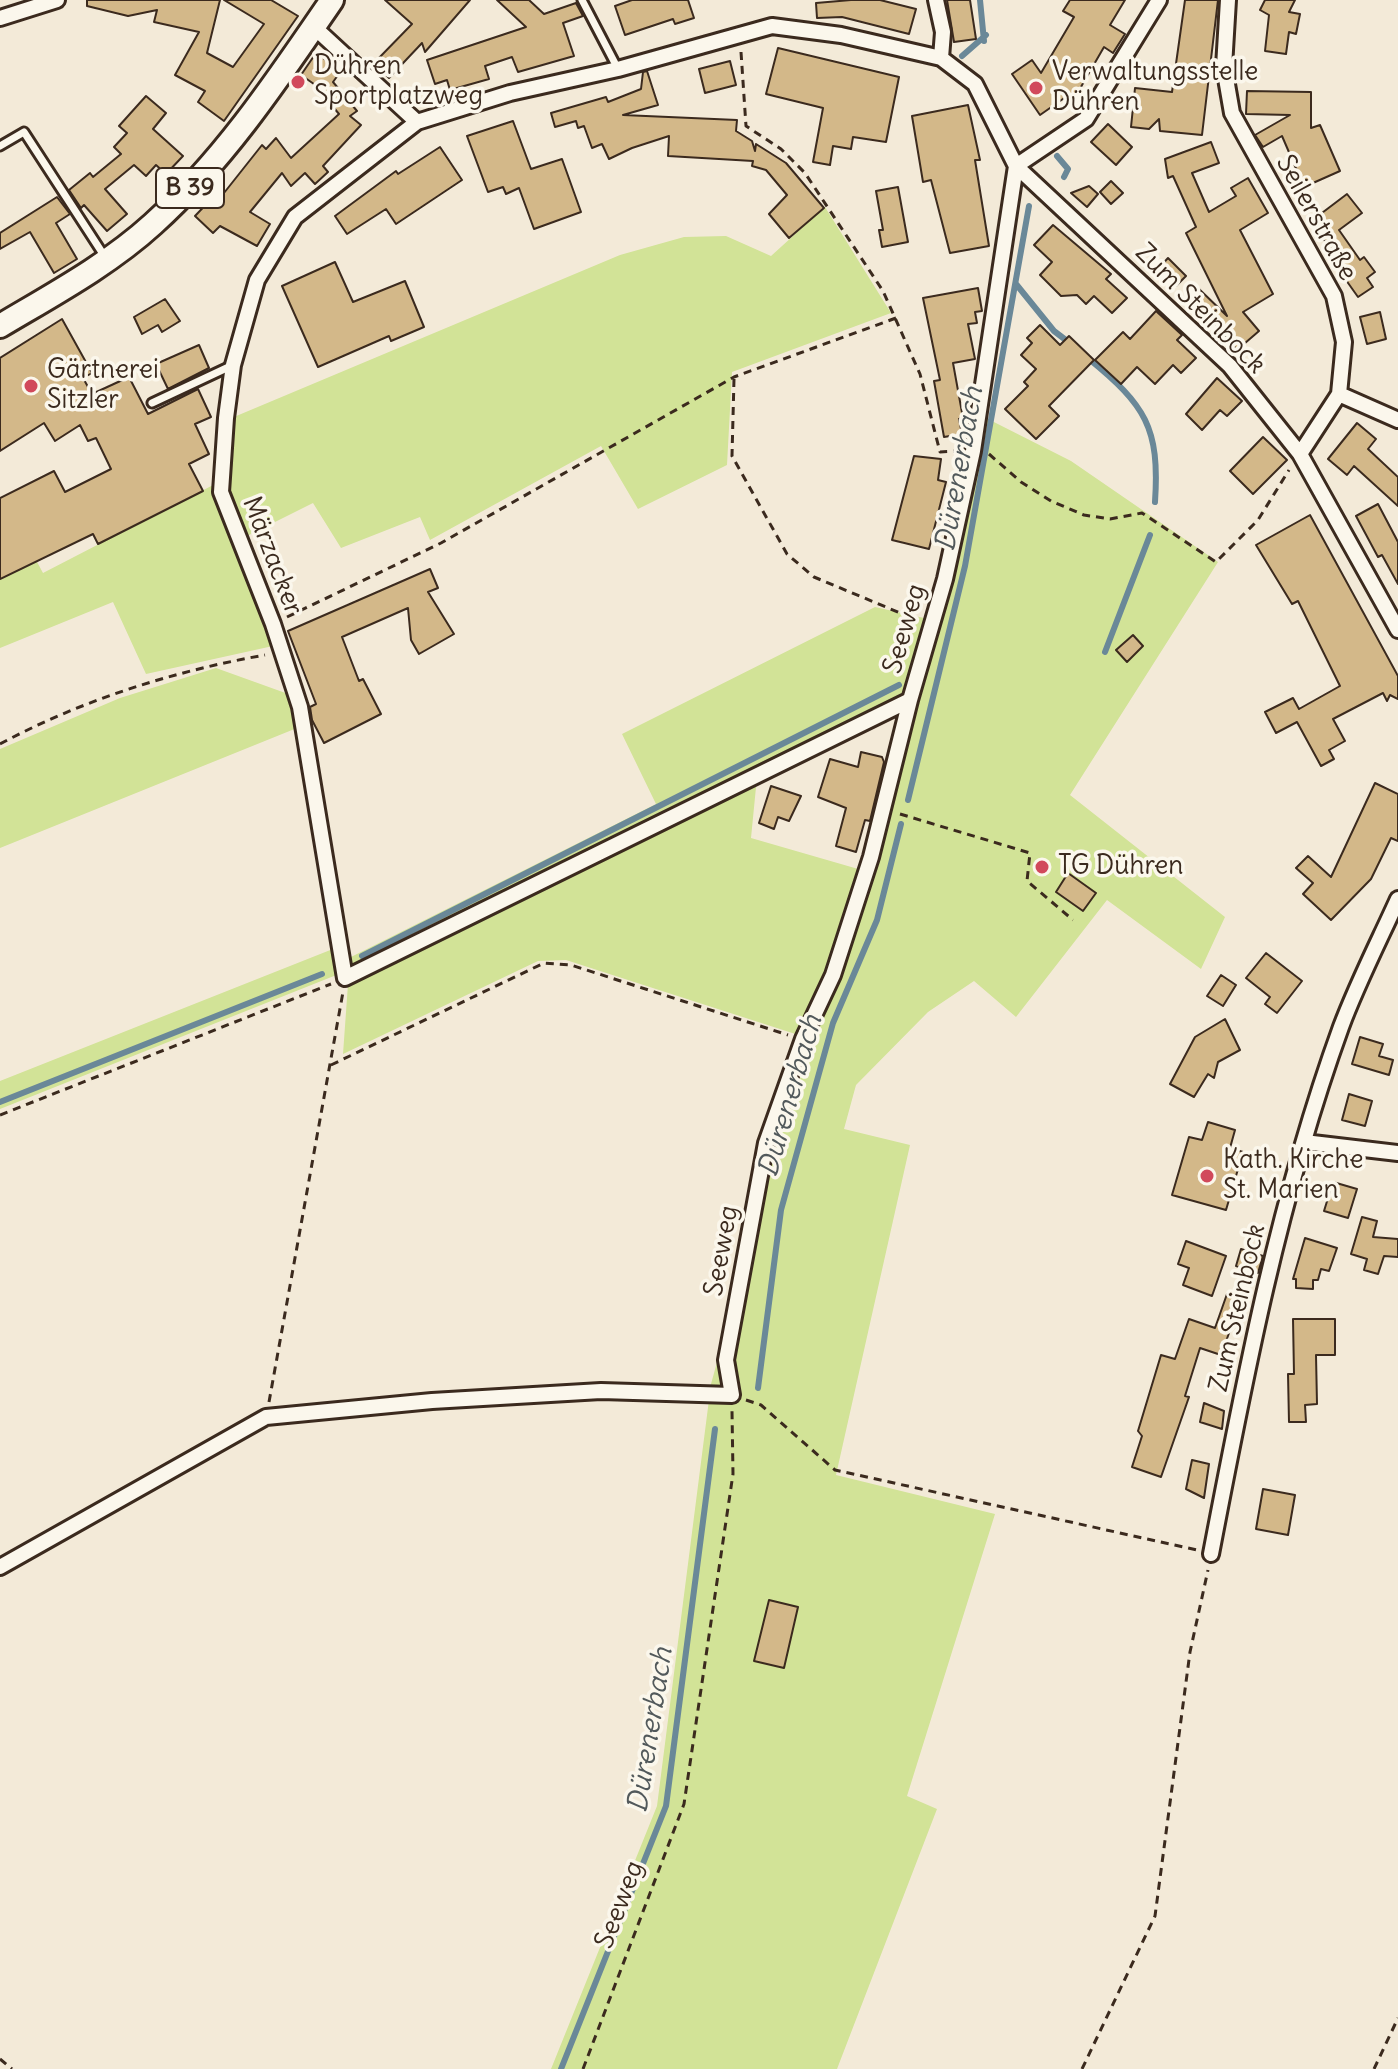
<!DOCTYPE html>
<html>
<head>
<meta charset="utf-8">
<style>
  body { margin:0 }
  canvas { display:block; background:#f3ead8 }
</style>
</head>
<body>
<canvas width="1398" height="2069"></canvas>
<script>
const g = document.querySelector('canvas').getContext('2d');
g.lineJoin = 'round';
function fillPath(path, color) {
  g.fillStyle = color;
  g.fill(path, 'evenodd');
}
function strokePath(path, color, width, dash) {
  g.strokeStyle = color;
  g.lineWidth = width;
  g.lineCap = dash ? 'butt' : 'round';
  g.setLineDash(dash || []);
  g.stroke(path);
}
function write(font, color, halo, rows, align = 'center') {
  g.font = font + ' Delius,sans-serif';
  g.lineWidth = 7;
  g.setLineDash([]);
  g.textBaseline = 'middle';
  g.strokeStyle = halo;
  g.fillStyle = color;
  for (const [text, x, y, turn = 0] of rows) {
    g.save();
    g.translate(x, y);
    g.rotate((+turn || 0) * Math.PI / 180);
    g.textAlign = isNaN(turn) ? turn : align;
    if (halo) g.strokeText(text, 0, 0);
    g.fillText(text, 0, 0);
    g.restore();
  }
}
fillPath(new Path2D(`
  M825,207L891,313L732,372L727,465L638,509L601,446L430,540L420,517L341,548L313,503L233,543L273,646L146,674L113,602L0,648V580L36,560L43,573L219,482L222,422L620,255L684,237L726,236L771,256Z
  M984,417L1071,461L1218,562L1070,795L1225,917L1201,969L1107,900L1016,1017L974,981L928,1012L856,1085L844,1129L910,1145L836,1475L995,1514L907,1796L937,1809L837,2069H551L657,1806L711,1384L778,1140L814,1040L566,960L538,961L343,1054L349,970L0,1109V1081L348,943L351,957L656,804L622,734L875,607L924,618ZM902,699L872,873L751,838L758,767ZM721,784L471,910L470,909Z
  M216,668L291,695L297,728L0,848V749L120,698Z`), '#d2e397');
strokePath(new Path2D(`
  M980,0L984,41
  M962,56L986,35
  M1057,156L1068,169L1064,177
  M1016,284L1054,331L1071,344
  M1089,359C1145,405 1160,427 1155,502
  M1105,652L1150,535
  M908,800L965,566L1029,206
  M362,956L899,685
  M0,1102L322,974
  M758,1388L781,1210L833,1023L877,920L901,824
  M561,2069L666,1806L715,1429`), '#6a8898', 6);
const building = new Path2D(`
  M87,0H220L207,53L233,67L264,24L224,0H271L298,16L224,121L198,102L205,91L175,75L199,32L154,22L157,10L128,16L87,6Z
  M385,0H470L425,52L422,43L389,78L376,65V61L412,24Z
  M497,0H529L544,14L576,3L583,16L563,23L574,56L518,72L512,57L485,66L489,79L450,90L447,80L435,84L427,60L526,27Z
  M632,0H688L694,18L675,24L673,19L625,35L615,6Z
  M851,0H880L916,9L909,34L842,17L817,18L816,3Z
  M947,0H970L976,39L954,42Z
  M1070,0H1125L1110,25L1125,34L1113,53L1104,47L1074,99L1070,94L1040,115L1012,74L1032,60L1041,73L1074,17L1063,11Z
  M1185,0H1218L1202,135L1160,131L1159,119L1149,129L1131,127L1135,88L1172,92Z
  M1265,0H1295L1289,12L1300,14L1296,34L1289,32L1286,54L1265,51L1269,15L1260,10Z
  M778,48L899,77L886,142L853,137L851,149L833,146L830,165L813,162L823,108L766,94Z
  M316,53L341,71L333,82L357,111L350,116L361,125L323,166L328,172L315,184L305,173L291,186L282,173L250,212L270,224L257,246L220,226L213,233L195,216L216,194L220,198L262,145L266,149L276,138L291,158L339,114L329,102L334,98L301,75Z
  M730,61L736,85L705,93L699,69Z
  M647,71L658,105L623,115L737,120L736,131L752,141L755,151L756,144L786,163L824,208L789,238L769,214L787,195L766,170L752,166L753,161L668,156L669,136L632,148L609,159L602,144L592,148L584,126L578,128L576,121L555,127L551,113L606,97L608,102L641,89L643,72Z
  M1247,91L1311,92V128L1320,125L1340,171L1304,187L1282,136L1263,147L1255,135L1290,115L1246,114Z
  M146,96L166,113L153,129L183,156L166,174L156,165L146,176L134,165L105,189L127,214L107,231L84,205L81,208L69,190L90,173L93,177L121,154L114,147L127,133L119,126Z
  M968,105L980,160H975L989,246L950,253L931,180L923,182L912,116Z
  M513,121L531,169L562,159L581,212L534,229L519,188L506,194L503,187L488,192L467,136Z
  M1108,124L1132,147L1116,165L1091,142Z
  M1211,142L1219,163L1192,173L1209,212L1236,196L1231,188L1248,178L1268,213L1240,230L1273,294L1243,312L1259,331L1237,350L1190,295L1198,288L1227,316L1186,233L1196,227L1173,176L1168,178L1165,159Z
  M440,147L462,180L396,224L386,209L347,234L335,216L396,171L398,174Z
  M1111,181L1123,193L1111,204L1100,192Z
  M1089,186L1098,194L1087,207L1071,193Z
  M898,187L908,242L882,247L879,230H883L876,191Z
  M1347,194L1362,213L1339,230L1360,260L1364,257L1375,272L1367,278L1373,287L1358,297L1341,273L1346,268L1310,222Z
  M57,197L70,214L56,223L77,259L54,273L30,232L0,249V233Z
  M1053,225L1111,274L1106,279L1127,298L1112,313L1094,296L1086,304L1077,295L1061,296L1040,275L1052,262L1034,245Z
  M1168,258L1186,276L1176,286L1158,269Z
  M335,262L353,302L405,281L424,327L391,341L389,336L318,367L282,286Z
  M978,288L982,311L975,312L977,323L968,324L975,359L953,363L963,418L959,419L962,434L944,437L934,381L940,380L923,298Z
  M165,299L180,321L162,332L158,325L142,334L134,317Z
  M1156,311L1182,335L1177,340L1196,358L1181,373L1173,365L1155,384L1137,367L1121,384L1095,360L1123,332L1130,339Z
  M1380,312L1386,339L1367,344L1360,317Z
  M62,319L92,373L83,378L92,394L129,377L148,414L198,389L211,417L195,424L209,454L189,464L203,491L98,544L93,534L0,579V498L54,471L65,492L111,469L96,438L88,441L80,425L55,441L44,423L0,451V358Z
  M1040,325L1060,345L1069,336L1094,360L1049,406L1059,416L1036,439L1005,409L1028,386L1024,382L1036,369L1021,355L1032,343L1027,338Z
  M199,345L209,368L168,389L156,364Z
  M1217,378L1242,401L1227,416L1220,410L1202,430L1186,414Z
  M1357,423L1376,439L1368,449L1398,477V506L1354,466L1347,475L1328,459Z
  M1263,437L1287,460L1253,494L1230,471Z
  M914,456L941,459L938,480L946,482L929,549L892,540Z
  M1378,504L1398,542V584L1382,555L1378,557L1356,516Z
  M1310,515L1398,676V699L1390,695L1387,701L1383,693L1333,719L1345,741L1329,750L1334,759L1321,766L1297,722L1276,733L1265,712L1293,698L1299,709L1340,686L1298,601L1292,604L1256,545Z
  M430,569L438,588L428,592L454,634L419,654L411,640L408,608L342,637L359,681L363,679L381,714L324,743L312,720L310,707L316,704L288,631Z
  M1133,635L1143,646L1127,662L1116,650Z
  M861,752L882,757L884,762L870,821L865,820L856,852L836,846L846,808L818,797L830,759L858,767Z
  M1375,783L1398,794V841L1391,838L1371,879L1331,920L1303,894L1313,883L1296,868L1308,856L1331,877Z
  M771,786L801,796L789,821L778,817L774,829L759,823Z
  M1068,873L1096,893L1083,911L1056,892Z
  M1266,953L1302,981L1277,1013L1265,1004L1270,997L1246,978Z
  M1221,975L1236,985L1223,1006L1207,996Z
  M1225,1019L1240,1050L1218,1062L1214,1078L1208,1074L1194,1097L1170,1084L1195,1037Z
  M1360,1037L1383,1044L1379,1056L1393,1060L1389,1075L1352,1064Z
  M1349,1094L1372,1101L1365,1126L1342,1120Z
  M1208,1122L1235,1130L1230,1148L1243,1152L1226,1210L1172,1195L1189,1137L1202,1140Z
  M1333,1182L1357,1189L1348,1218L1324,1211Z
  M1362,1217L1377,1221L1373,1237L1398,1239V1257L1384,1256L1378,1274L1364,1270L1367,1259L1351,1254Z
  M1305,1238L1337,1248L1329,1271L1321,1269L1318,1280H1313V1289L1296,1288V1279H1293Z
  M1186,1241L1226,1256L1212,1296L1183,1285L1189,1268L1178,1264Z
  M1241,1249L1263,1256L1258,1273L1236,1266Z
  M1227,1294L1248,1301L1242,1316L1236,1314L1221,1355L1200,1348L1185,1396L1189,1397L1161,1477L1132,1467L1142,1436L1138,1431L1161,1355L1175,1359L1189,1319L1215,1328Z
  M1293,1319H1335V1355H1316L1317,1404L1305,1405L1306,1422H1289L1288,1374H1294Z
  M1204,1403L1224,1411L1222,1429L1200,1422Z
  M1192,1460L1209,1464L1204,1498L1186,1489Z
  M1263,1489L1295,1495L1288,1535L1256,1529Z
  M769,1600L798,1607L784,1668L754,1661Z`);
fillPath(building, '#d3b889');
strokePath(building, '#3b2a1e', 2);
const lane = new Path2D(`
  M582,0L618,69
  M0,146L24,132L105,257
  M152,403L233,365`);
const street = new Path2D(`
  M936,0L943,32L941,58
  M1228,0L1224,67L1232,113L1334,296L1344,342L1339,394L1300,454
  M0,18L57,0
  M314,27L417,122
  M1016,166L1086,119L1159,0
  M1339,394L1398,420
  M910,700L345,978L300,707L273,624L221,492L226,418L233,365L257,280L295,217L417,122L510,93L618,69L772,26L841,35L941,58L975,84L1016,166L1230,366L1261,405L1300,454L1398,630
  M1304,1142L1398,1153
  M1211,1554C1245,1376 1279,1198 1341,1027C1357,984 1379,941 1398,899
  M0,1567L266,1417L432,1401L601,1391L732,1395L726,1360L766,1143L803,1039L833,975L871,857L910,700L945,579L973,451L1016,166`);
const primary = new Path2D(`
  M0,326C52,295 108,265 153,224C224,160 278,79 332,0`);
strokePath(lane, '#3b2a1e', 13);
strokePath(street, '#3b2a1e', 20);
strokePath(primary, '#3b2a1e', 28);
strokePath(new Path2D(`
  M741,52L746,126L781,149L805,173L883,291L920,374L940,452L958,451
  M734,379L732,456L787,554L814,577L917,620
  M989,454L1021,482L1051,501L1084,515L1110,519L1142,513L1216,562L1258,520L1289,470
  M287,617L441,543L734,377L896,318
  M0,744C82,700 174,671 265,655
  M900,814L1030,853L1027,881L1073,920
  M331,1065L544,963L571,965L788,1035
  M0,1115L331,984
  M746,1400L761,1405L835,1470L1197,1550
  M269,1402L343,992
  M0,2059L12,2069
  M583,2069L684,1804L733,1474L732,1411
  M1082,2069L1155,1916L1190,1652L1208,1570
  M1374,2069L1398,2018`), '#3b2a1e', 3, [8, 6]);
strokePath(lane, '#fbf7ec', 7);
strokePath(street, '#fbf7ec', 14);
strokePath(primary, '#fbf7ec', 22);
for (const [x, y, r, color] of [
  [298,82,8,"#d1495b"],
  [1036,88,8,"#d1495b"],
  [31,386,8,"#d1495b"],
  [1042,867,8,"#d1495b"],
  [1207,1176,8,"#d1495b"]
]) {
  const dot = new Path2D();
  dot.arc(x, y, r, 0, 2 * Math.PI);
  g.fillStyle = color;
  g.fill(dot);
  strokePath(dot, '#fbf7ec', 3);
}
for (const [x, y, w] of [
  [190,188,68]
]) {
  const box = new Path2D();
  box.roundRect(x - w / 2, y - 20, w, 40, 6);
  g.fillStyle = '#fbf7ec';
  g.fill(box);
  strokePath(box, '#3b2a1e', 2);
}
write('bold 24px', '#3b2a1e', null, [
  ["B 39",190,188]
]);
write('26px', '#3b2a1e', '#fbf7ec', [
  ["Dühren",314,67],
  ["Sportplatzweg",314,97],
  ["Verwaltungsstelle",1052,73],
  ["Dühren",1052,103],
  ["Gärtnerei",47,371],
  ["Sitzler",47,401],
  ["TG Dühren",1058,867],
  ["Kath. Kirche",1223,1161],
  ["St. Marien",1223,1191]
], 'left');
write('26px', '#3b2a1e', '#fbf7ec', [
  ["Seilerstraße",1316,218,61],
  ["Zum Steinbock",1200,309,45],
  ["Märzacker",272,556,69],
  ["Seeweg",905,629,-74],
  ["Seeweg",722,1251,-80],
  ["Zum Steinbock",1238,1308,-77],
  ["Seeweg",620,1905,-69]
]);
write('italic 28px', '#52595b', '#fbf7ec', [
  ["Dürenerbach",960,469,-80],
  ["Dürenerbach",791,1096,-74],
  ["Dürenerbach",651,1730,-81]
]);
</script>
</body>
</html>
